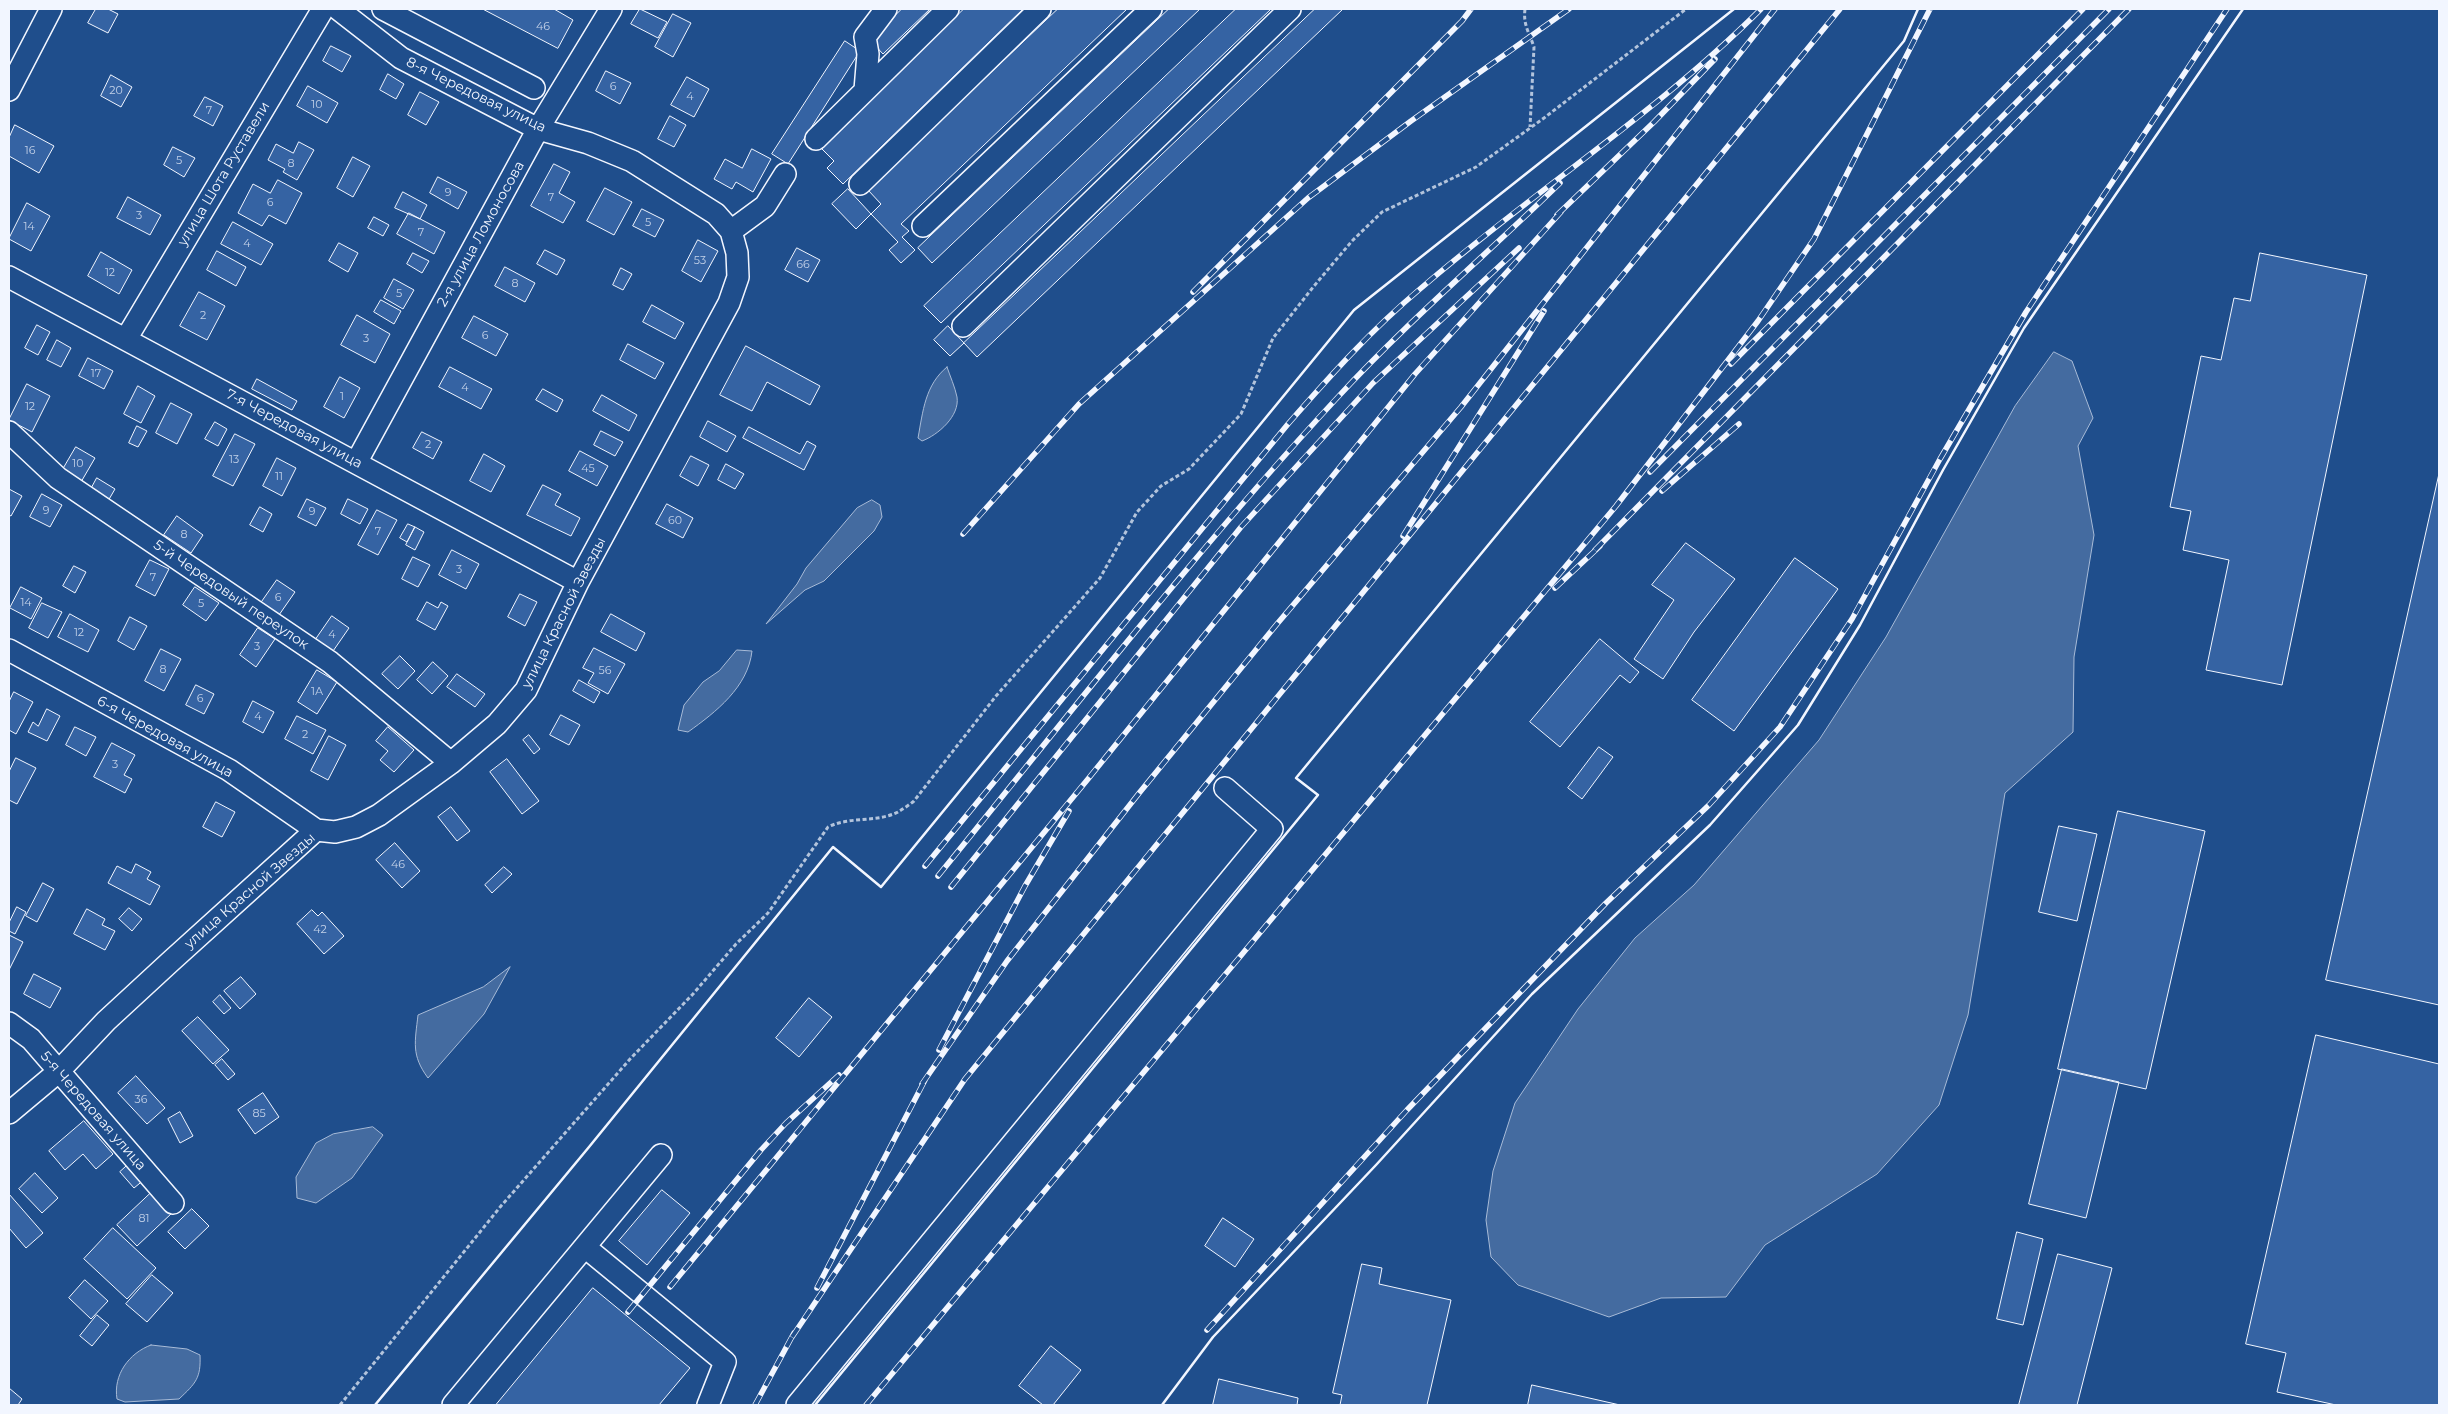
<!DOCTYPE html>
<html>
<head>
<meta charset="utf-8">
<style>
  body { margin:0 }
  #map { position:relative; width:2448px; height:1414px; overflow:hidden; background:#1f4e8c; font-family:Montserrat,sans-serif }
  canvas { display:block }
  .frame { position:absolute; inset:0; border:10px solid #f2f6ff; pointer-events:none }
</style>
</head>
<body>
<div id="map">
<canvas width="2448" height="1414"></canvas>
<div class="frame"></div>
</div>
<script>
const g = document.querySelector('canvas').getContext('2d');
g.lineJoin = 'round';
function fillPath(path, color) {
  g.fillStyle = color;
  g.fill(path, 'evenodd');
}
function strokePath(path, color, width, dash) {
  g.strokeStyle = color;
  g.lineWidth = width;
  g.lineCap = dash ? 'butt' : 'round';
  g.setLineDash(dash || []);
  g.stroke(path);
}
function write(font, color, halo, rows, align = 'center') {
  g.font = font + ' Montserrat,sans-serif';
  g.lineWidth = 4;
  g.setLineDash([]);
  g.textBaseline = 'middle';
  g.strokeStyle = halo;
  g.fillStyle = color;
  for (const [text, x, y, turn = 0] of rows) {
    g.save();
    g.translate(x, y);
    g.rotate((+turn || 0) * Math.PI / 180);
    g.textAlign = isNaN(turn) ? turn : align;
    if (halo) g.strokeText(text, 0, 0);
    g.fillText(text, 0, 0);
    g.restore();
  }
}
const water = new Path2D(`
  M2054,352L2072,361L2093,418L2078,446L2094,535L2074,657L2073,732L2005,793L1968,1015L1939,1105L1877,1174L1765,1245L1726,1297L1661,1298L1609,1317L1518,1285L1491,1257L1486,1220L1493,1171L1515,1103L1578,1009L1635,938L1694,885L1819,740L1886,637L2015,406Z
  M947,367C950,376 955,387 957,397C960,416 938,435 922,441L918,438C923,411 925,385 947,367Z
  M872,500L880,505L882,517L874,531L824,581L805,590L766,624L797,584L806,568L857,508Z
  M737,650L752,651C748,687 716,712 688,732L678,730L684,705L703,682L719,671Z
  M510,967L484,1014L428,1078C411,1055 415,1042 418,1015L483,987Z
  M373,1127L383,1135L352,1178L316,1203L297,1198L296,1177L316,1143L333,1134Z
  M151,1345L187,1349L200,1355C201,1378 196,1383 179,1399L125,1402L117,1399C113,1375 129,1353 151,1345Z`);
fillPath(water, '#446ba0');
strokePath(water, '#a8bbd7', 1);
const building = new Path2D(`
  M96,9H108L118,14L108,33L88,23Z
  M483,9H554L573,20L558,48Z
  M640,9L667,22L658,38L631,24Z
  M902,9H930L883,54L870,40Z
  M964,9H1023L843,184L827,168L834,161L821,148Z
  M1058,9H1127L901,224L909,231L902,237L915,250L901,263L889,250L898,242L871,214L881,204L868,190Z
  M1169,9H1200L932,263L918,248Z
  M1236,9H1271L941,323L924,306Z
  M1315,9H1343L977,357L964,343Z
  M673,14L691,23L673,57L655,47Z
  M845,41L860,51L788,164L772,154Z
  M331,46L351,56L342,72L323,61Z
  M606,71L631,83L620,104L596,91Z
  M388,74L404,84L396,99L380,90Z
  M111,75L132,87L121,107L101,96Z
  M687,77L709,89L694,117L671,105Z
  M308,86L338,103L327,123L297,106Z
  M420,92L439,102L426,125L408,115Z
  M205,97L223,106L213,126L194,116Z
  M670,116L686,125L674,147L658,139Z
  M15,125L54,146L39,173L9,156V138Z
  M299,142L314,150L297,180L283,172L285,169L268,160L276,144L293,153Z
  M173,147L195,158L184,177L164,165Z
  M752,149L771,159L753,192L736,182L732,189L714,179L725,159L742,168Z
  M353,157L370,166L353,197L337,188Z
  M554,164L570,172L559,193L575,202L563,223L531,206Z
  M438,177L467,192L458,209L430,193Z
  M278,180L302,193L286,224L269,215L262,226L238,213L253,184L270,193Z
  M605,188L632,202L614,235L587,221Z
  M848,189L871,214L856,229L832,204Z
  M403,192L427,205L420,219L395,208Z
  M128,197L161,215L150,235L117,218Z
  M27,203L50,216L31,251L9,239Z
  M642,209L664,220L655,237L633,226Z
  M409,213L445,232L434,254L397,234Z
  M374,217L389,225L383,236L368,228Z
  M233,222L273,244L261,265L221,244Z
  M698,240L718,251L701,282L682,271Z
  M339,243L358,253L348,272L329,261Z
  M797,248L820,260L808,282L785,270Z
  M545,250L565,260L557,275L537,264Z
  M217,251L246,267L236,286L207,270Z
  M101,252L132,270L119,294L88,276Z
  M413,253L429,261L422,273L407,264Z
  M2260,253L2367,275L2282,685L2206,670L2229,560L2183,550L2191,511L2170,507L2201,356L2221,360L2234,298L2250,301Z
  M505,267L535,283L525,302L495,286Z
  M621,268L632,274L623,290L613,285Z
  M394,279L414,290L403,309L384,298Z
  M199,292L225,306L207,340L180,326Z
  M381,300L401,311L394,324L374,312Z
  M652,305L684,323L675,339L643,322Z
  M357,315L390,334L375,363L341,345Z
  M474,316L508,334L496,356L462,338Z
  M37,325L50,332L38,355L25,348Z
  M948,326L964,343L950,356L934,340Z
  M57,340L71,348L61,367L47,360Z
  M628,344L664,363L655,379L620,360Z
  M746,346L820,386L810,405L767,382L752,411L720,395Z
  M88,358L113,371L104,389L79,376Z
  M450,367L492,389L481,409L439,387Z
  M340,377L360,388L344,418L324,407Z
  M257,379L297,401L292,410L252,389Z
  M27,384L50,396L32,432L9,420Z
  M138,386L155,396L141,423L124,414Z
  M543,389L563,400L557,412L536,400Z
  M602,395L637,415L629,431L593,411Z
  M171,403L192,414L177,444L156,433Z
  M708,421L736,436L727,452L700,437Z
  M215,422L227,429L218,446L205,439Z
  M137,426L147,431L138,447L129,443Z
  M749,427L800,454L807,441L816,446L804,470L743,438Z
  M601,431L623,442L615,456L594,445Z
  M422,432L442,442L433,459L413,448Z
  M235,434L255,444L233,486L213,476Z
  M76,447L95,458L81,482L62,471Z
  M580,451L608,466L597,486L569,471Z
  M484,454L505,466L491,492L470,481Z
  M691,456L709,465L698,486L680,476Z
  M277,458L296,468L282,496L263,486Z
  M726,464L744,474L735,489L718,480Z
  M2439,474V1005L2326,980Z
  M97,478L115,489L108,501L90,491Z
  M543,485L561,494L555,505L580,518L571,536L527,515Z
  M9,489L22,496L11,516L9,515Z
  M42,494L62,505L50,527L30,517Z
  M307,499L326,508L316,526L298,517Z
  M348,499L368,509L360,524L341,514Z
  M667,504L693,518L683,538L656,524Z
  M260,507L272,514L263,532L250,525Z
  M377,510L397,520L378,555L358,545Z
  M177,516L203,535L191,553L164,535Z
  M408,524L415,527L407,542L400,538Z
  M415,527L424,532L415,550L406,545Z
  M1686,543L1735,579L1694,632L1663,679L1634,659L1674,600L1652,585Z
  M452,550L479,564L466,589L439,575Z
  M413,557L430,565L418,587L402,579Z
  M1795,558L1838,589L1734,731L1692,700Z
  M150,560L169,569L155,596L136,586Z
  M74,566L86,572L75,593L63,586Z
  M277,580L295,592L279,615L261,603Z
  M21,587L42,598L31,619L10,608Z
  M195,587L219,603L206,621L183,605Z
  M520,594L537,602L525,626L508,617Z
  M427,602L438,608L441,602L448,606L435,630L417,620Z
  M42,603L62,612L48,638L29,628Z
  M70,614L99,630L88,652L58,637Z
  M611,614L645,633L636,651L601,632Z
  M332,616L349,628L331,654L314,642Z
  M130,617L147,626L134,650L118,641Z
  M258,628L275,639L256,667L240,655Z
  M1600,639L1639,672L1630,683L1620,675L1560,747L1530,722Z
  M594,648L625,664L608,694L588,683L594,673L583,668Z
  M161,649L181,659L164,691L145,681Z
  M400,656L415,671L398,689L382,674Z
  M433,662L448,676L432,694L417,680Z
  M317,670L337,682L317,714L298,702Z
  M457,674L485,694L475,707L447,687Z
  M579,680L600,692L594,703L573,691Z
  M196,685L214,694L204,714L186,705Z
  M14,692L33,702L16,734L9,730V702Z
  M253,701L274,712L263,733L243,722Z
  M47,709L60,716L47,741L28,732L33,722L38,726Z
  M561,715L580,725L569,745L550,735Z
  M297,716L326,730L313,754L285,739Z
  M75,727L96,737L86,756L66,745Z
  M388,727L414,750L394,772L380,760L388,751L376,741Z
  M529,735L540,749L534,754L523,740Z
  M329,736L346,745L328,780L311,771Z
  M112,743L135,755L124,775L132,779L125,793L94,777Z
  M1599,747L1613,757L1582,799L1568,788Z
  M16,758L36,768L17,804L9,800V772Z
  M507,759L539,801L522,814L490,772Z
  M216,802L235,812L222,837L203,827Z
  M451,807L470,831L457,841L438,817Z
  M2118,811L2205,831L2146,1089L2058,1069Z
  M2059,826L2097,834L2077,921L2039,912Z
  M395,843L420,871L402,888L376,860Z
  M136,864L151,872L147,879L160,886L150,905L108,883L117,866L131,873Z
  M504,867L512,874L492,893L485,885Z
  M43,883L54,889L37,922L26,916Z
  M17,907L26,912L15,934L9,931V923Z
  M129,908L142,919L132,931L119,919Z
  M87,909L105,919L102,925L115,931L105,950L74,934Z
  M312,910L318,916L322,912L344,936L324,954L297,924Z
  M9,935L23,942L9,970Z
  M34,974L61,988L50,1008L24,994Z
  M241,977L256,994L240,1009L224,991Z
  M220,995L231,1008L224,1014L213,1002Z
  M809,998L832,1017L799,1057L776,1038Z
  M198,1017L229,1050L213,1064L182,1031Z
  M2316,1035L2439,1064V1405H2336L2277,1392L2286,1353L2246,1344Z
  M222,1059L235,1074L228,1080L215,1065Z
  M2062,1069L2119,1082L2086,1218L2029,1204Z
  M136,1076L165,1108L147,1124L118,1093Z
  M263,1093L279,1117L255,1134L238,1110Z
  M180,1112L193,1136L180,1143L168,1119Z
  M84,1121L113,1154L96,1169L83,1154L65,1170L49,1151Z
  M130,1163L145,1179L134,1188L120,1172Z
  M35,1173L58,1198L42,1213L19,1189Z
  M662,1190L690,1213L647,1265L619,1241Z
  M152,1192L172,1213L137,1246L117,1225Z
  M9,1194L43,1233L26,1248L9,1228Z
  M192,1209L209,1226L185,1249L168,1232Z
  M1223,1218L1254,1239L1235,1267L1205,1246Z
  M113,1228L156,1268L127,1299L84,1259Z
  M2017,1232L2043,1239L2023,1325L1997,1319Z
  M2058,1254L2112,1268L2077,1405H2019Z
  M1362,1264L1382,1268L1379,1284L1451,1300L1427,1405H1340L1342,1395L1333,1393Z
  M152,1275L173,1293L147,1322L126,1304Z
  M85,1280L108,1301L91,1319L69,1298Z
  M593,1288L690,1368L659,1405H496Z
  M97,1315L109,1325L92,1346L80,1336Z
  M1051,1346L1081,1370L1053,1405H1043L1019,1386Z
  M1219,1379L1298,1398L1297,1405H1213Z
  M1532,1385L1620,1405H1528Z
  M9,1388L22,1399L18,1405H9Z`);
fillPath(building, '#3563a3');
strokePath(building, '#f2f6ff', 1);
const minor = new Path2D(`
  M383,9L534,88
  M9,90L51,9
  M865,90L868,54L865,37L886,9
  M816,139L948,9
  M860,184L1040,9
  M923,226L1151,9
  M731,231L765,206L785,174
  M9,277L578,582
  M963,326L1290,9
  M126,339L323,9
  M9,432L58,478L330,662L451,763
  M356,463L538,129L611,9
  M9,650L229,770L316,830
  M9,1023L31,1039L173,1203
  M9,1113L58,1072L106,1021L170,962L316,830L335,832L356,827L379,815L451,763L497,724L526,690L578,582L729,303L738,277L737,253L731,231L716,214L632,161L588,143L538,129L401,58L338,9
  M585,1247L725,1362L708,1405
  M453,1405L661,1155
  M797,1405L1272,829L1225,788`);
strokePath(minor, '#f2f6ff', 24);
strokePath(new Path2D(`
  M1525,9C1523,25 1529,32 1534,47L1530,127
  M340,1405L501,1206L631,1058L693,994L736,944L768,913L828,827C850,816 876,823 898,812C903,809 909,805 914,801L996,696L1100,578L1137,512L1161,486L1189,469L1241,414L1273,338L1314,286L1352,241L1382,212L1476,167L1544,118L1686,9`), '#b3c4dc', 3, [4, 2.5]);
strokePath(minor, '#1f4e8c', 21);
const rail = new Path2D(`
  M1557,215L1654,122L1715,59
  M1193,292L1462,21L1471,9
  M1731,364L2083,9
  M1650,472L2109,9
  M1662,491L1739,424
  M963,534L1079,404L1308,198L1411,121L1569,9
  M1403,536L1544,311
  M1595,550L2129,9
  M1555,588L1600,546
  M925,866L1288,424C1330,376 1371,330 1420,289C1531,193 1657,113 1761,9
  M938,876C1069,715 1196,550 1337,398C1407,322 1486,255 1560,183
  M951,887L1241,527L1373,383L1519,248
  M939,1050L1025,886L1069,811
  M922,1084L1007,961L1140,792L1277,624L1461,407L1775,9
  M670,1287L1088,779L1415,374L1561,212
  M817,1288L925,1080
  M628,1312L761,1150L786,1123L839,1075
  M1207,1330L1407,1110L1606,903L1709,805L1780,727L1852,619L1940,459L2026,312L2227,9
  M792,1337L965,1079L1840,9
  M755,1405L794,1333
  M866,1405L1616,506L1758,321L1814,239L1930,9`);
strokePath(rail, '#f2f6ff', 5.5);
strokePath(rail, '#1f4e8c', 4, [11]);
strokePath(new Path2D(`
  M375,1405L589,1147L833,847L881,887L1354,310L1734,9
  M815,1405L1318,795L1296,778L1904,41L1918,9
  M1162,1405L1213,1337L1376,1165L1532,994L1710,825L1798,725L1860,625L1943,470L2024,328L2243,9`), '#f2f6ff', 2.5);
write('11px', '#c3d1e8', null, [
  ["46",543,27],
  ["6",613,87],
  ["20",116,91],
  ["4",690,97],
  ["10",317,105],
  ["7",209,111],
  ["16",30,151],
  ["5",179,161],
  ["8",291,164],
  ["9",448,193],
  ["7",551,198],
  ["6",270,203],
  ["3",139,216],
  ["5",648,223],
  ["14",29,227],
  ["7",421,233],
  ["4",247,244],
  ["53",700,261],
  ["66",803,265],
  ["12",110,273],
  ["8",515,284],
  ["5",399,294],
  ["2",203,316],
  ["6",485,336],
  ["3",366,339],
  ["17",96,374],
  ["4",465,388],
  ["1",342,397],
  ["12",30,407],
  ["2",428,445],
  ["13",234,460],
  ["10",78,464],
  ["45",588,469],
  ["11",279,477],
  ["9",46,511],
  ["9",312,512],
  ["60",675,521],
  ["7",378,532],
  ["8",184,535],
  ["3",459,570],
  ["7",153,578],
  ["6",278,598],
  ["14",26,603],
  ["5",201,604],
  ["12",79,633],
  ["4",332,635],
  ["3",257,647],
  ["8",163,670],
  ["56",605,671],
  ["1А",317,692],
  ["6",200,699],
  ["4",258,717],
  ["2",305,735],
  ["3",115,765],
  ["46",398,865],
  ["42",320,930],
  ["36",141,1100],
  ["85",259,1114],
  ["81",144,1219]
]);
write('14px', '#f2f6ff', '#1f4e8c', [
  ["8-я Чередовая улица",476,95,26],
  ["улица Шота Руставели",224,174,-59],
  ["2-я улица Ломоносова",481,234,-61],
  ["7-я Чередовая улица",294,429,28],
  ["5-й Чередовый переулок",231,595,34],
  ["улица Красной Звезды",564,613,-63],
  ["6-я Чередовая улица",165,737,29],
  ["улица Красной Звезды",250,891,-41],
  ["5-я Чередовая улица",93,1111,49]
]);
</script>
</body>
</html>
